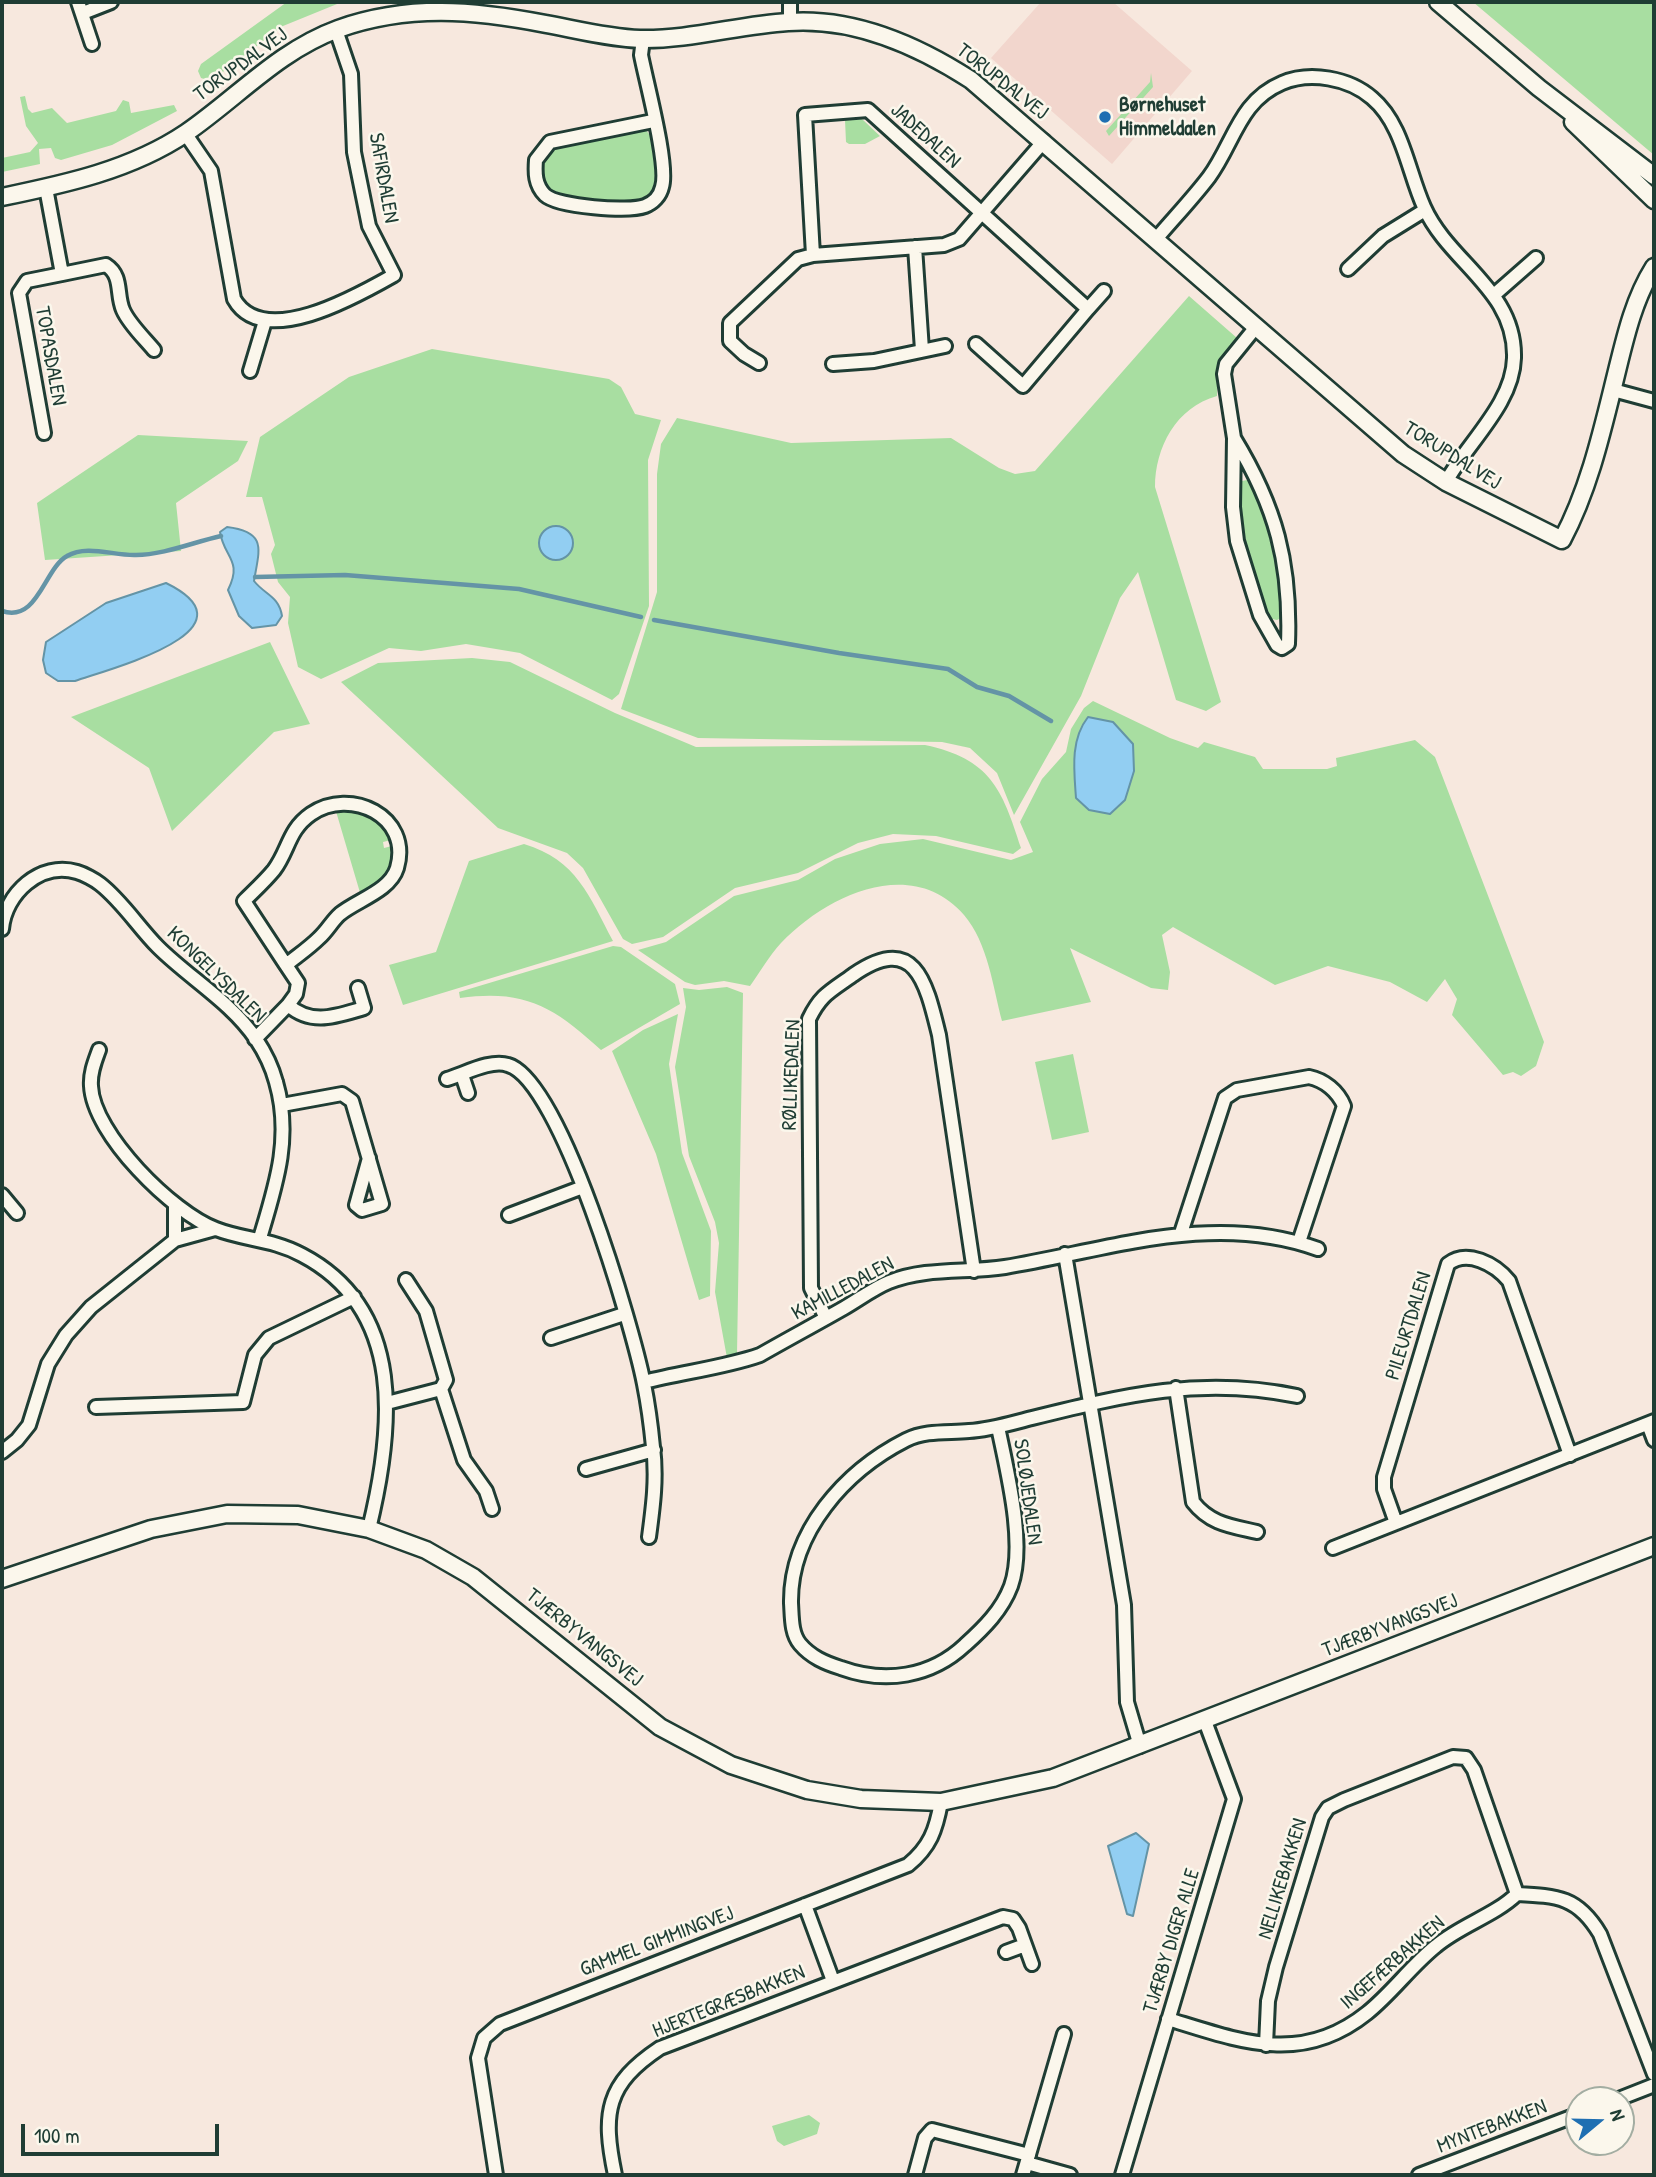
<!DOCTYPE html>
<html>
<head>
<meta charset="utf-8">
<style>
  body { margin:0 }
  #map { position:relative; width:1656px; height:2177px; overflow:hidden; background:#f7e8de; font-family:"Patrick Hand",sans-serif }
  canvas { display:block }
  .frame { position:absolute; inset:0; border:4px solid #1f3d34; pointer-events:none }
  .north { position:absolute; left:1565px; top:2086px; width:70px; height:70px; box-sizing:border-box; background:#fbf7ec; border:2px solid #a3ada2; border-radius:50%; rotate:71deg; font-size:19px; font-weight:700; line-height:28px; text-align:center; color:#1f3d34 }
  .north::after { content:''; display:block; margin:auto; width:24px; height:32px; background:#1f6fb2; clip-path:polygon(50% 0,100% 100%,50% 72%,0 100%) }
  .scale { position:absolute; left:21px; top:2124px; width:198px; height:32px; box-sizing:border-box; border:4px solid #1f3d34; border-top:0; padding-left:9px; font-size:21px; line-height:24px; white-space:nowrap; color:#1f3d34; -webkit-text-stroke:5px #fbf7ec; paint-order:stroke }
</style>
</head>
<body>
<div id="map">
<canvas width="1656" height="2177"></canvas>
<div class="frame"></div>
<div class="north">N</div>
<div class="scale">100 m</div>
</div>
<script>
const g = document.querySelector('canvas').getContext('2d');
g.lineJoin = 'round';
function fillPath(path, color) {
  g.fillStyle = color;
  g.fill(path, 'evenodd');
}
function strokePath(path, color, width, dash) {
  g.strokeStyle = color;
  g.lineWidth = width;
  g.lineCap = dash ? 'butt' : 'round';
  g.setLineDash(dash || []);
  g.stroke(path);
}
function write(font, color, halo, rows, align = 'center') {
  g.font = font + ' "Patrick Hand",sans-serif';
  g.lineWidth = 5;
  g.setLineDash([]);
  g.textBaseline = 'middle';
  g.strokeStyle = halo;
  g.fillStyle = color;
  for (const [text, x, y, turn = 0] of rows) {
    g.save();
    g.translate(x, y);
    g.rotate((+turn || 0) * Math.PI / 180);
    g.textAlign = isNaN(turn) ? turn : align;
    if (halo) g.strokeText(text, 0, 0);
    g.fillText(text, 0, 0);
    g.restore();
  }
}
fillPath(new Path2D(`
  M1041,2H1113L1192,71L1112,164L991,58Z`), '#f2d6cd');
fillPath(new Path2D(`
  M287,2H342L283,26L211,81L201,78L198,71L201,64Z
  M1473,2H1654V155Z
  M1151,73L1153,87L1109,136L1106,131L1150,82Z
  M25,96L28,109L32,113L52,108L67,123L116,111L123,100L129,102L131,113L174,105L177,111L112,145L61,160L55,158L51,148L39,149L40,164L2,172V158L30,152L38,143L26,126L20,97Z
  M862,119L880,136L865,144H849L846,142L845,120Z
  M643,128C653,134 653,147 655,157C658,172 662,188 648,198C633,208 559,203 547,189C541,181 541,172 541,163L555,145Z
  M1189,296L1237,338C1223,358 1218,371 1217,396C1176,407 1155,448 1155,487L1221,702L1206,711L1176,700L1138,572L1120,598L1081,696L1014,815L997,773L970,748L942,742L698,738L621,709L657,592V474L661,444L677,418L791,443L951,438L999,468L1015,474L1035,471Z
  M432,349L609,379L621,387L635,414L661,420L648,460L649,606L619,694L612,700L520,653L466,644L421,651L389,648L321,679L298,667L288,623L290,597L278,582L271,554L275,545L262,497H246L260,437L349,377Z
  M138,435L248,441L238,461L176,503L181,551L45,560L37,503Z
  M1252,479L1279,556L1283,617L1277,620L1267,618L1240,537L1237,482Z
  M270,642L310,724L274,732L172,831L149,768L71,717Z
  M472,658L510,662L615,713L696,747L925,745C990,759 1002,788 1021,848L1013,854L936,836L893,834L858,843L798,873L735,888L663,937L632,944L623,939L583,868L567,853L498,828L341,682L378,663Z
  M1093,701L1170,738L1198,748L1204,742L1255,757L1263,769H1327L1337,766L1336,758L1415,740L1435,757L1544,1042L1536,1066L1521,1076L1513,1072L1503,1075L1452,1015L1457,999L1445,979L1427,1002L1390,982L1328,966L1275,985L1173,927L1162,935L1170,972L1168,990L1151,988L1070,948L1091,1002L1002,1021C993,987 988,943 964,915C912,855 827,895 781,943C769,956 760,972 750,986L724,981L695,985L685,982L638,950L666,942L734,896L798,880L835,859L880,844L923,839L1011,860L1033,852L1020,822L1042,779L1066,752L1071,729L1084,708Z
  M348,807L379,819L391,840L383,842L384,848L392,846C397,871 378,882 361,896L335,808Z
  M524,844C577,860 589,896 613,941L403,1005L389,965L436,952L469,861Z
  M613,946L621,947L675,984L680,1004L601,1050C554,1007 525,989 460,998L459,992Z
  M727,987L743,993L737,1354L727,1358L715,1292L719,1243L715,1222L689,1156L675,1067L686,1007L683,988L699,990Z
  M678,1014L669,1064L682,1153L711,1231L710,1296L699,1300L656,1154L612,1051L643,1030Z
  M1073,1054L1089,1132L1052,1140L1035,1062Z
  M809,2115L820,2123L817,2134L784,2146L777,2141L772,2126Z`), '#a8dea1');
const water = new Path2D(`
  M539 543a17 17 0 1 1 34 0a17 17 0 1 1-34 0Z
  M227,527C268,532 259,550 254,581C265,595 279,596 282,616L276,625L252,628L239,616L228,590C243,560 224,558 220,532Z
  M166,583C262,630 109,669 75,681H58L46,673L43,660L46,642L106,603Z
  M1088,717L1113,722L1133,744L1134,771L1125,800L1110,814L1089,810L1076,798C1074,770 1070,740 1088,717Z
  M1136,1833L1149,1844L1133,1916L1127,1914L1108,1846Z`);
fillPath(water, '#92cef2');
strokePath(water, '#6494a6', 2);
strokePath(new Path2D(`
  M255,577L345,575L519,589L641,617
  M2,611C38,623 44,569 67,556C87,544 114,556 136,555C163,555 194,542 221,536
  M654,620L839,653L948,669L977,687L1009,696L1051,721`), '#6494a6', 4.5);
const minor = new Path2D(`
  M78,2L92,44
  M790,2V22
  M83,13L111,2
  M643,39L641,55C646,81 669,166 662,187C660,196 653,203 645,206C629,212 558,207 545,195C535,185 535,173 536,160L550,142L653,121
  M185,133L211,171L234,299C263,350 357,296 394,275L369,226L354,152L351,74L336,30
  M1157,238C1174,218 1193,198 1209,177C1234,143 1239,101 1282,83C1310,71 1349,78 1372,98C1403,124 1408,172 1424,207C1449,263 1516,290 1514,358C1513,404 1467,443 1446,482
  M915,247L922,350
  M813,255L805,115L868,110L1088,309L1023,386L976,344
  M1348,269L1383,236L1425,210
  M62,274L106,265C123,276 116,294 123,310C129,324 145,339 154,350
  M1495,294L1536,258
  M1088,309L1104,291
  M759,363L744,354L730,341V323L798,259L813,255L944,245L959,239L1044,141
  M833,364L874,361L945,346
  M250,371L265,321
  M1613,390L1654,401
  M44,433L19,293L27,281L62,274L46,188
  M1234,438C1276,507 1291,563 1288,644L1282,648L1277,645L1260,615L1237,541L1233,507L1234,438L1224,374L1226,364L1256,327
  M2,929C5,894 40,861 77,872C84,874 95,880 100,884C122,901 139,928 158,947C189,978 231,1002 256,1039C264,1051 272,1067 276,1082C292,1137 276,1185 260,1238
  M288,1005C312,1026 336,1016 364,1008L358,988
  M255,1039L288,1005L296,994L298,983L286,965C297,956 309,948 319,938C327,931 332,921 340,914C357,900 390,891 397,868C412,816 350,787 311,814C288,830 289,850 274,870C265,881 254,891 244,901L286,965
  M99,1050C95,1061 90,1073 91,1086C93,1134 173,1213 216,1229C244,1240 273,1239 302,1255C407,1310 393,1431 369,1529
  M462,1075L468,1093
  M447,1079C464,1074 491,1059 508,1065C561,1080 633,1328 644,1384C648,1404 651,1426 653,1447C657,1478 653,1507 649,1537
  M282,1105L342,1094L352,1101L382,1204L362,1210L356,1205L369,1158
  M2,1195L17,1213
  M509,1215L583,1187
  M1181,1233L1225,1098L1237,1090L1309,1077C1324,1080 1338,1091 1344,1106L1299,1242
  M175,1240V1204
  M1065,1254L1124,1605L1127,1702L1140,1746
  M406,1280L426,1311L446,1380L441,1389L464,1460L486,1491L492,1509
  M826,1318L811,1288L809,1019C821,994 831,991 853,975C915,932 926,982 939,1035L974,1271
  M551,1338L624,1314
  M644,1382C682,1372 723,1368 760,1355C788,1339 816,1324 844,1308C858,1300 874,1288 889,1282C926,1267 967,1273 1005,1267C1108,1250 1213,1211 1318,1249
  M1176,1388L1193,1502C1210,1524 1231,1526 1257,1532
  M387,1403L441,1389
  M96,1407L243,1402L255,1355L269,1338L354,1297
  M1648,1424L1654,1440
  M998,1427C1007,1471 1026,1544 1011,1586C1002,1610 984,1628 965,1645C931,1677 885,1684 841,1668C825,1663 811,1657 800,1644C791,1633 792,1617 791,1603C790,1532 845,1471 906,1440C926,1430 948,1433 969,1431C990,1430 1012,1423 1032,1418C1125,1395 1202,1376 1297,1396
  M2,1452L17,1440L29,1425L48,1364L66,1335L91,1307L175,1240L215,1229
  M586,1469L654,1450
  M1396,1523L1384,1489V1477L1448,1264C1467,1249 1495,1264 1509,1281L1570,1455
  M1333,1548L1654,1421
  M805,1905L833,1981
  M1006,1952L1025,1945
  M1168,2019C1240,2041 1301,2066 1367,2013C1392,1993 1411,1966 1436,1946C1461,1925 1494,1916 1517,1894C1558,1896 1578,1897 1600,1934L1654,2074
  M1266,2045L1268,2001L1276,1967L1322,1817L1328,1808L1344,1800L1453,1757L1466,1758L1474,1770L1517,1894
  M1616,2100L1654,2085
  M1027,2163L1070,2175
  M496,2175L478,2058L484,2038L500,2024L908,1865C930,1847 936,1830 941,1802
  M615,2175C602,2113 606,2084 660,2048L1003,1917L1013,1919L1019,1928L1032,1964
  M915,2175L925,2138L932,2130L1029,2155
  M1023,2175L1064,2034
  M1122,2175L1234,1799L1205,1721
  M1419,2175L1579,2114`);
const tertiary = new Path2D(`
  M1438,2L1539,88L1654,176
  M1573,122L1654,200
  M2,197C65,184 131,170 186,133C237,98 278,51 338,29C409,4 474,10 546,24C578,30 609,38 640,39C690,40 739,25 788,22C854,17 917,45 971,80L1403,454L1446,482L1562,540C1588,491 1601,436 1614,383C1624,343 1632,302 1654,267
  M2,1579L151,1529L227,1514L298,1515L369,1529L426,1550L473,1577L660,1727L731,1765L807,1790L861,1799L941,1802L1053,1778L1654,1546`);
strokePath(minor, '#1f3d34', 18);
strokePath(tertiary, '#1f3d34', 21);
strokePath(minor, '#fbf7ec', 12);
strokePath(tertiary, '#fbf7ec', 16);
for (const [x, y, r, color] of [
  [1105,117,7,"#1f6fb2"]
]) {
  const dot = new Path2D();
  dot.arc(x, y, r, 0, 2 * Math.PI);
  g.fillStyle = color;
  g.fill(dot);
  strokePath(dot, '#fbf7ec', 2.5);
}
write('21px', '#1f3d34', '#fbf7ec', [
  ["TORUPDALVEJ",241,65,-36],
  ["TORUPDALVEJ",1002,82,38],
  ["JADEDALEN",925,136,42],
  ["SAFIRDALEN",383,178,80],
  ["TOPASDALEN",50,356,80],
  ["TORUPDALVEJ",1452,456,32],
  ["KONGELYSDALEN",216,975,44],
  ["RØLLIKEDALEN",792,1075,-88],
  ["KAMILLEDALEN",843,1289,-28],
  ["PILEURTDALEN",1409,1326,-73],
  ["SOLØJEDALEN",1027,1492,82],
  ["TJÆRBYVANGSVEJ",1390,1626,-21],
  ["TJÆRBYVANGSVEJ",584,1638,39],
  ["NELLIKEBAKKEN",1283,1879,-73],
  ["TJÆRBY DIGER ALLE",1172,1941,-73],
  ["GAMMEL GIMMINGVEJ",657,1942,-21],
  ["INGEFÆRBAKKEN",1393,1963,-41],
  ["HJERTEGRÆSBAKKEN",729,2002,-22],
  ["MYNTEBAKKEN",1492,2127,-21]
]);
write('bold 21px', '#1f3d34', '#fbf7ec', [
  ["Børnehuset",1119,105],
  ["Himmeldalen",1119,129]
], 'left');
</script>
</body>
</html>
